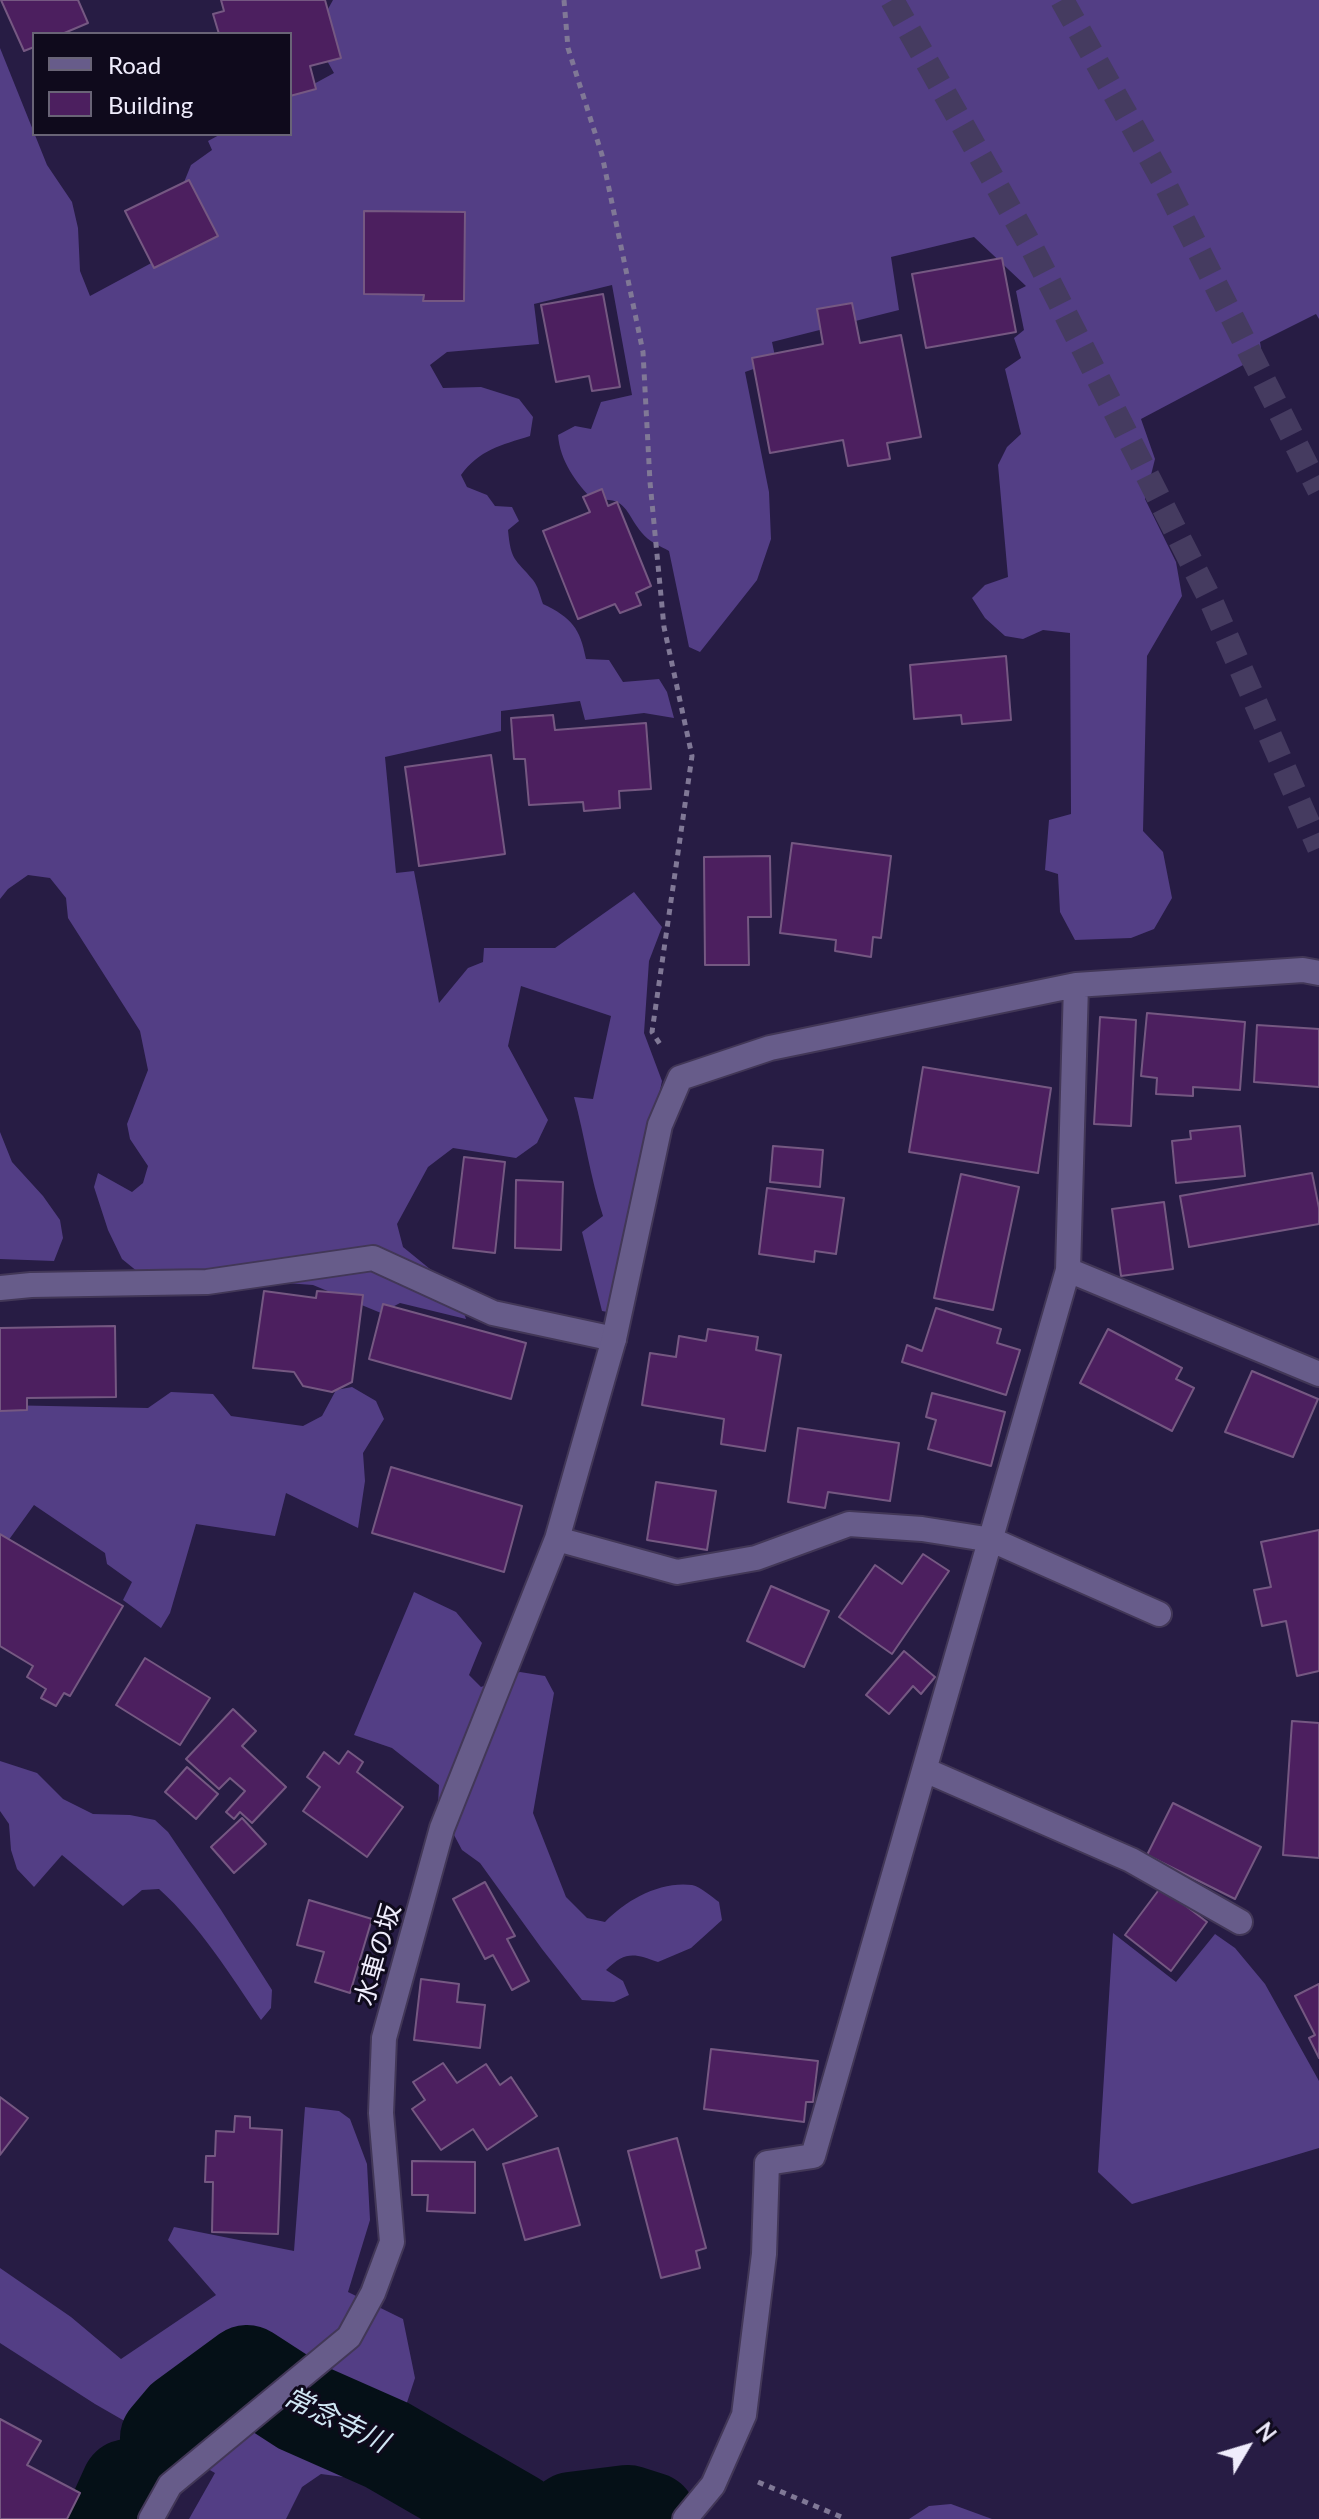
<!DOCTYPE html>
<html>
<head>
<meta charset="utf-8">
<style>
  body { margin:0 }
  #map { position:relative; width:1319px; height:2519px; overflow:hidden; background:#271c44; font-family:Lato,sans-serif }
  canvas { display:block }
  .legend { position:absolute; left:32px; top:32px; width:260px; height:104px; box-sizing:border-box; background:#0f0a1c; border:2px solid #696476; margin:0; padding:10px 14px; list-style:none; font-size:24px; color:#efecfc }
  .legend li { display:flex; align-items:center; gap:16px; height:40px }
  .legend b { width:40px; border:2px solid #696476 }
  .north { position:absolute; left:1207px; top:2407px; width:80px; height:80px; -webkit-text-stroke:6px #0f0a1c; paint-order:stroke; rotate:52deg; font-size:22px; font-weight:700; line-height:32px; text-align:center; color:#efecfc }
  .north::after { content:''; display:block; margin:auto; width:28px; height:36px; background:#efecfc; clip-path:polygon(50% 0,100% 100%,50% 72%,0 100%) }
</style>
</head>
<body>
<div id="map">
<canvas width="1319" height="2519"></canvas>
<ul class="legend">
<li><b style="height:10px;background:#675c8a"></b>Road</li>
<li><b style="height:22px;background:#4c1f5f"></b>Building</li>
</ul>
<div class="north">N</div>
</div>
<script>
const g = document.querySelector('canvas').getContext('2d');
g.lineJoin = 'round';
function fillPath(path, color) {
  g.fillStyle = color;
  g.fill(path, 'evenodd');
}
function strokePath(path, color, width, dash) {
  g.strokeStyle = color;
  g.lineWidth = width;
  g.lineCap = dash ? 'butt' : 'round';
  g.setLineDash(dash || []);
  g.stroke(path);
}
function write(font, color, halo, rows, align = 'center') {
  g.font = font + ' Lato,"Noto Sans JP",sans-serif';
  g.lineWidth = 6;
  g.setLineDash([]);
  g.textBaseline = 'middle';
  g.strokeStyle = halo;
  g.fillStyle = color;
  for (const [text, x, y, turn = 0] of rows) {
    g.save();
    g.translate(x, y);
    g.rotate((+turn || 0) * Math.PI / 180);
    g.textAlign = isNaN(turn) ? turn : align;
    if (halo) g.strokeText(text, 0, 0);
    g.fillText(text, 0, 0);
    g.restore();
  }
}
fillPath(new Path2D(`
  M333,0H1319V319L1316,314L1260,342L1262,355L1141,419L1155,459L1145,499L1176,562L1182,596L1147,656L1143,831L1163,852L1172,898L1154,929L1131,938L1075,940L1060,912L1058,874L1045,870L1049,820L1071,814L1070,633L1043,630L1023,639L1005,636L985,618L972,598L985,585L1008,577L998,465L1007,447L1021,434L1005,369L1021,358L1014,338L1024,330L1016,291L1026,286L974,237L891,257L899,310L772,342L776,361L745,372L769,492L771,539L757,580L700,652L689,647L669,551C660,546 648,541 642,533C625,513 627,495 594,501C576,483 560,461 558,435L575,426L591,429L601,402L632,395L612,285L534,304L539,344L447,352L430,365L443,388L481,387L519,399L533,417L530,436C501,445 479,450 461,475L467,487L487,495L495,506L512,507L519,521L508,530C511,562 515,558 533,580C538,586 540,596 543,604C572,618 580,628 586,659L609,660L623,682L659,679L667,692L674,718L644,713L585,720L580,701L501,711V731L385,757L396,873L414,871L439,1003L468,968L483,962L484,948H555L634,892L662,927L649,961L644,1033L662,1081L613,1313L602,1311L582,1232L603,1216C590,1177 585,1137 574,1097L593,1099L611,1016L521,986L508,1046L548,1120L537,1143L516,1158L453,1148L428,1167L397,1224L403,1247L457,1291L466,1319L400,1303L381,1313L313,1285L138,1272L122,1259L108,1230L94,1187L98,1173L132,1192L143,1183L148,1166L130,1139L127,1124L148,1070L140,1031L68,918L66,898L50,878L28,875L8,889L0,899V48L47,165L72,202L78,228L80,271L90,296L196,239L178,197L191,165L212,150L208,141L221,134H290V97L334,73L313,36Z
  M0,1132L12,1162L43,1196L60,1220L63,1238L54,1261L0,1259Z
  M352,1387L376,1401L384,1419L363,1453L365,1481L358,1528L286,1493L275,1536L196,1524L170,1613L161,1628L123,1600L132,1582L107,1564L105,1553L34,1505L0,1552V1405L148,1408L171,1392L213,1394L231,1416L303,1426L322,1416L336,1390Z
  M414,1592L456,1612L482,1643L469,1675L481,1687L520,1672L545,1676L554,1693L533,1813L566,1897L587,1918L605,1922C626,1900 660,1881 692,1885C701,1887 712,1897 719,1902L722,1920L691,1948L658,1962C634,1953 625,1951 606,1970L623,1981L629,1995L614,2002L582,2000L542,1949L480,1863L462,1850L438,1805L439,1785L392,1748L354,1735Z
  M0,1761L37,1773L63,1799L93,1814L130,1815L155,1820L168,1832L221,1910L272,1990L271,2008L261,2020C229,1973 201,1927 159,1889L142,1890L123,1906L62,1855L34,1887L17,1869L11,1850L9,1824L0,1811Z
  M1113,1933L1176,1982L1215,1934L1235,1948L1265,1984L1319,2081V2148L1132,2204L1098,2172Z
  M305,2107L339,2111L350,2119L367,2164L370,2220L348,2292L403,2319L415,2378L381,2482L321,2474L302,2487L286,2519H189L215,2473L95,2404L0,2343V2268L71,2317L121,2359L216,2295L168,2240L174,2227L294,2251Z
  M951,2504L992,2519H909L929,2506Z`), '#533e85');
strokePath(new Path2D(`
  M167,2438L183,2419L247,2372L301,2407L387,2445L515,2519
  M113,2519L128,2486
  M572,2519L628,2512L650,2519`), '#051017', 94);
const building = new Path2D(`
  M1,0H78L88,23L62,34H34V47L24,51Z
  M221,0H325L341,58L310,66L316,89L290,96V34H219L213,14L224,11Z
  M189,180L218,236L154,268L125,211Z
  M364,211L465,212L464,301H423L424,295L364,294Z
  M1002,258L1016,332L926,348L912,274Z
  M603,294L620,387L592,391L589,376L556,382L541,305Z
  M852,303L860,343L901,335L921,437L887,443L890,459L848,466L843,440L770,453L752,358L823,344L817,309Z
  M602,489L608,506L617,502L651,586L636,593L641,605L620,613L615,604L578,619L543,531L590,512L583,497Z
  M1006,656L1011,720L962,724L961,715L914,719L910,665Z
  M553,715L555,730L646,723L651,789L619,791L620,808L584,811L583,802L529,805L525,759H514L511,718Z
  M491,755L505,854L419,866L405,767Z
  M792,843L891,856L881,938L873,937L871,957L835,951L836,940L780,933Z
  M770,856L771,917H748L749,965H705L704,857Z
  M1147,1013L1245,1022L1240,1090L1193,1087V1096L1156,1094L1157,1078L1141,1076Z
  M1100,1017L1136,1020L1131,1126L1094,1124Z
  M1257,1025L1319,1029V1087L1254,1082Z
  M923,1067L1051,1088L1038,1173L909,1152Z
  M1240,1126L1245,1176L1176,1183L1172,1141L1191,1139L1190,1131Z
  M773,1146L823,1150L820,1187L770,1182Z
  M464,1157L505,1162L495,1253L453,1248Z
  M1312,1173L1319,1208V1224L1189,1247L1180,1196Z
  M961,1174L1019,1187L993,1310L934,1298Z
  M516,1180L563,1182L561,1250L515,1248Z
  M767,1188L844,1198L836,1254L815,1251L814,1262L759,1254Z
  M1164,1202L1173,1269L1121,1276L1112,1209Z
  M264,1291L316,1298L317,1291L363,1295L352,1382L332,1392L303,1386L294,1372L253,1368Z
  M383,1304L526,1343L511,1399L369,1359Z
  M936,1308L1001,1329L997,1343L1020,1350L1006,1395L902,1362L907,1345L922,1351Z
  M115,1326L116,1397L27,1398V1410L0,1411V1328Z
  M708,1329L758,1337L756,1350L781,1355L765,1451L721,1444L724,1419L642,1405L650,1353L676,1357L679,1336L706,1341Z
  M1108,1329L1182,1368L1176,1379L1194,1388L1172,1431L1080,1383Z
  M1252,1371L1318,1399L1293,1457L1225,1432Z
  M932,1393L1005,1412L991,1466L928,1449L936,1420L926,1417Z
  M798,1428L899,1443L890,1501L828,1492L825,1508L788,1502Z
  M391,1467L522,1506L504,1572L372,1533Z
  M656,1482L716,1491L707,1550L647,1540Z
  M1319,1530V1671L1297,1676L1286,1621L1262,1626L1254,1590L1271,1587L1261,1542Z
  M0,1534L123,1606L70,1696L64,1693L56,1706L41,1698L46,1689L27,1677L33,1666L0,1646Z
  M923,1554L949,1571L892,1654L839,1617L875,1565L902,1584Z
  M771,1586L829,1611L804,1667L747,1641Z
  M904,1651L935,1677L921,1694L913,1686L889,1714L866,1695Z
  M145,1658L210,1698L180,1745L116,1705Z
  M233,1709L256,1731L242,1746L286,1787L252,1823L240,1812L234,1819L226,1812L245,1791L230,1778L219,1789L186,1759Z
  M1292,1721L1319,1723V1858L1283,1855Z
  M348,1751L363,1762L357,1772L403,1807L367,1857L303,1811L320,1787L307,1777L324,1752L339,1764Z
  M187,1767L218,1794L196,1819L165,1792Z
  M1173,1803L1261,1847L1235,1899L1147,1855Z
  M242,1818L266,1844L234,1873L211,1847Z
  M485,1882L515,1936L507,1939L529,1981L512,1990L493,1955L485,1959L453,1899Z
  M1161,1887L1207,1922L1171,1971L1125,1935Z
  M309,1900L372,1919L350,1993L315,1982L324,1952L297,1945Z
  M421,1979L459,1984L457,2002L485,2005L480,2048L414,2040Z
  M1319,1984V2058L1309,2038L1315,2035L1295,1996Z
  M711,2049L818,2061L813,2102H806L804,2122L704,2109Z
  M443,2063L457,2083L486,2064L500,2085L511,2077L537,2116L487,2150L473,2129L441,2150L412,2109L425,2100L413,2082Z
  M0,2097L28,2118L0,2155Z
  M235,2116L250,2117V2128L282,2130L278,2234L212,2232L213,2182H205L206,2156H215L216,2131L234,2132Z
  M677,2138L706,2248L696,2251L700,2268L661,2278L628,2151Z
  M558,2148L580,2225L525,2240L503,2164Z
  M412,2161L475,2162V2213L427,2211L428,2195H412Z
  M0,2419L41,2441L27,2465L80,2493L67,2519H0Z`);
fillPath(building, '#4c1f5f');
strokePath(building, '#755882', 2);
strokePath(new Path2D(`
  M892,0L1033,250L1212,603L1319,848
  M1062,0L1166,186L1319,490`), '#453b60', 24, [24, 12]);
const lane = new Path2D(`
  M0,1288L31,1285L207,1282L373,1258L493,1313L614,1339`);
const street = new Path2D(`
  M1068,1270L1319,1374
  M557,1539L677,1572L756,1558L849,1524L922,1529L992,1540L1159,1614
  M925,1770L1131,1860L1240,1922
  M151,2519L170,2485L349,2337L373,2293L392,2242L381,2113L384,2038L442,1828L557,1539L614,1339L660,1125L680,1078L770,1048L1076,985L1303,970L1319,973
  M685,2519L713,2485L744,2415L764,2254L767,2163L813,2156L1068,1270L1076,985`);
strokePath(lane, '#423757', 28);
strokePath(street, '#423757', 28);
strokePath(new Path2D(`
  M564,0L568,48L602,155L643,352L650,482L664,627L692,756L652,1032L660,1044
  M758,2482L846,2519`), '#807896', 5, [6, 6]);
strokePath(lane, '#675c8a', 24);
strokePath(street, '#675c8a', 24);
write('26px', '#efecfc', '#0f0a1c', [
  ["水車の坂",378,1955,-74]
]);
write('italic 28px', '#d0e6f3', '#0f0a1c', [
  ["常念寺川",336,2420,26]
]);
</script>
</body>
</html>
